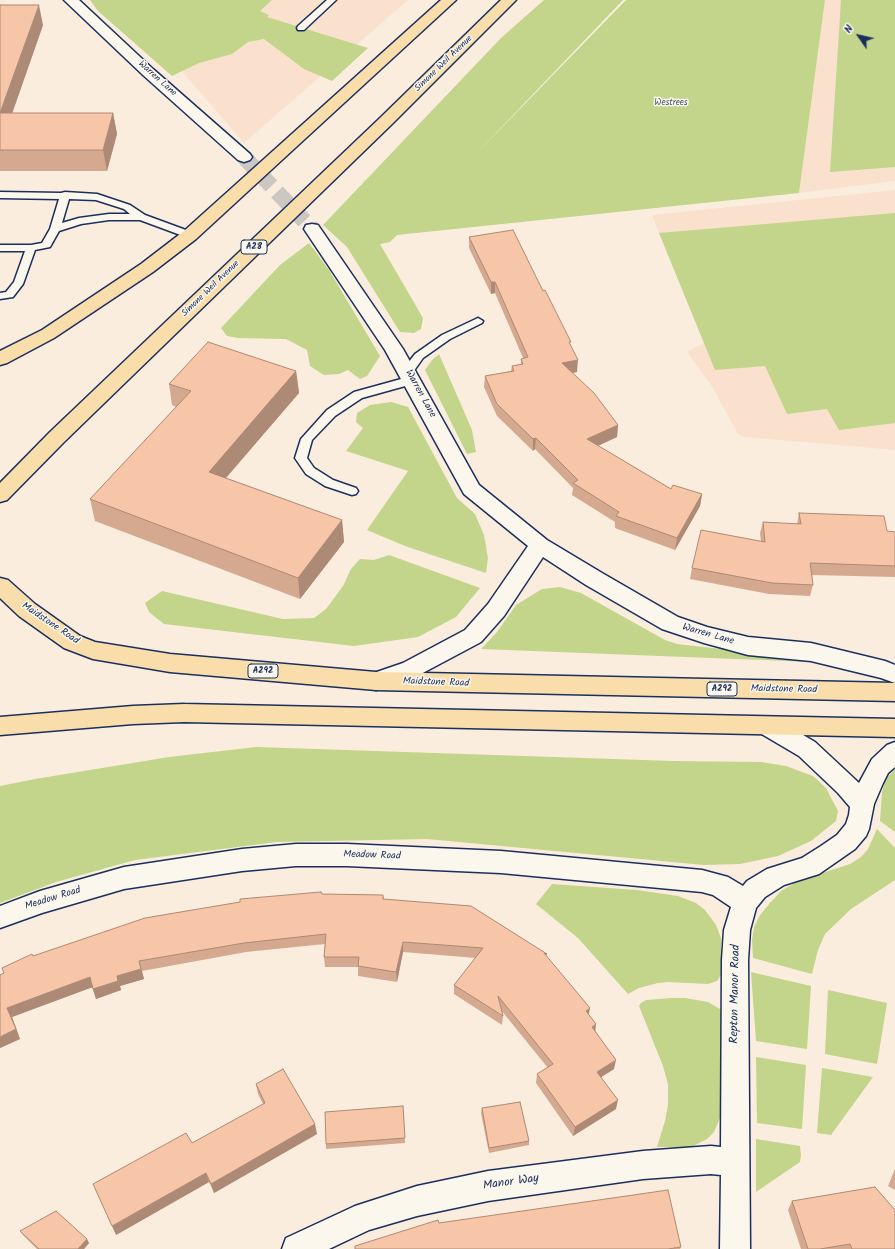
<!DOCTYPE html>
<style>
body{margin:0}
#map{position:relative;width:895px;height:1249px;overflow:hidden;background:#faedde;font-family:Kalam,sans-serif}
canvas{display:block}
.north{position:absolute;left:839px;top:16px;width:40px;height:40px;-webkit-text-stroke:3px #fbf7ec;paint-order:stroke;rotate:304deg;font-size:11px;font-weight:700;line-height:16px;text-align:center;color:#1b2f5e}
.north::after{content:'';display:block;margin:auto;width:14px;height:18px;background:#1b2f5e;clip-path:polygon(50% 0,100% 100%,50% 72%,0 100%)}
</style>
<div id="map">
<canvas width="895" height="1249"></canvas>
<div class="north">N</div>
</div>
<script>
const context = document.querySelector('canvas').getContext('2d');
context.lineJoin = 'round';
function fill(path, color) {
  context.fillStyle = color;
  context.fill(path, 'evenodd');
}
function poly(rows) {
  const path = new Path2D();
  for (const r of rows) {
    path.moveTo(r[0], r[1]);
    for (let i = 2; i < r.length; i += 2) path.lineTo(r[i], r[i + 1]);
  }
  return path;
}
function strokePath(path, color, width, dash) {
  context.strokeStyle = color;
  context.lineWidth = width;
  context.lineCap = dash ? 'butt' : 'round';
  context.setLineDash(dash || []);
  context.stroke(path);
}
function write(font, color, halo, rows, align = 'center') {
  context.font = font + ' Kalam,sans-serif';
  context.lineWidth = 3;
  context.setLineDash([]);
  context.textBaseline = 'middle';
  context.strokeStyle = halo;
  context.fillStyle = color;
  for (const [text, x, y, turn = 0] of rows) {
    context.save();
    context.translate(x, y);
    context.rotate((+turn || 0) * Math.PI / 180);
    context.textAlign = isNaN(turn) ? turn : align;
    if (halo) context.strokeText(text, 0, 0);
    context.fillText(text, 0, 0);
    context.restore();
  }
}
fill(poly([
 [120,0,408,0,244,143],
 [825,0,895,0,895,181,799,193],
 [895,190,895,450,744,437,738,434,711,385,687,352,704,343,652,215]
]), '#f9e1ce');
fill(poly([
 [90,0,272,0,260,11,269,15,267,17,368,48,332,81,304,69,264,39,248,42,232,54,199,63,172,76,98,11],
 [544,0,623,0,474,156,626,0,825,0,799,193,397,235,390,242,380,244,423,318,421,329,414,333,400,332,347,247,323,225,501,38],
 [841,0,895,0,895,167,830,172],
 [895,213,895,423,839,430,827,409,787,414,765,366,715,370,659,233],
 [309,243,329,270,380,356,367,376,360,379,348,370,339,374,324,375,310,366,307,350,286,339,238,338,227,336,221,328,280,265],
 [439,354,472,430,476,452,467,454,425,370,432,360],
 [391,402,408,407,457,498,475,514,484,535,488,558,486,573,405,546,367,530,408,471,346,451,363,428,356,422,357,413,370,405],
 [389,555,480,588,456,617,418,637,354,646,164,624,149,612,145,603,162,591,283,619,314,618,326,609,343,586,351,569,360,559,374,560],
 [560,587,581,593,665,640,677,644,802,658,813,662,481,649,497,632,516,605,542,589],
 [256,747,673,761,761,762,786,766,813,776,826,788,838,811,836,821,811,841,778,856,740,864,704,865,427,839,277,842,135,860,56,882,0,903,0,786,35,779,169,757],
 [895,770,895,832,880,821,882,793,885,779],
 [877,829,895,848,895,880,851,909,825,934,818,950,812,974,753,958,752,940,754,927,760,915,770,903,781,891,793,884,804,879,850,864,861,857,868,849],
 [552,884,637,890,678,896,696,903,705,910,716,925,721,938,721,975,717,981,708,984,668,982,658,983,639,988,628,994,578,938,536,904],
 [751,972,811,986,807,1049,756,1041],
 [828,990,887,1003,877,1064,825,1054],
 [671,998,685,998,708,1002,720,1009,722,1013,720,1118,714,1132,707,1139,691,1147,657,1147,665,1121,668,1105,668,1084,663,1066,639,1006,641,1003,646,1000],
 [756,1057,806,1065,802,1129,757,1123],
 [822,1068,873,1077,831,1135,817,1133],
 [756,1139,800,1146,801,1155,800,1162,756,1192]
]), '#c2d58a');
strokePath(poly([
 [244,157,312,229]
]), '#cdc7c4', 16, [16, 8]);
const lane = poly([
 [327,0,336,0,304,30,298,30,297,28,298,26,327,0],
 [0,192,61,193,65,192,97,194,130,205,145,215,194,233,195,235,190,238,186,237,140,220,109,220,81,224,59,231,50,247,35,250,23,284,13,297,0,299,0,293,6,292,14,282,25,251,0,251,0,245,31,245,42,243,50,229,59,199,0,198,0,192],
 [69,199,96,200,124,209,130,214,109,214,79,218,62,223,69,199],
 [478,318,483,321,482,323,450,339,423,358,411,375,403,375,401,372,415,354,442,335,478,318],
 [412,376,416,377,418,380,416,383,362,398,335,416,312,440,307,458,314,468,333,480,356,488,358,491,356,494,352,495,325,486,306,474,295,458,301,439,327,410,354,392,412,376]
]);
const street = poly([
 [64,0,79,0,153,69,250,154,252,157,250,160,244,162,238,160,143,75,64,0],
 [312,224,318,225,403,349,479,485,547,540,602,573,678,617,707,627,748,637,811,643,885,661,895,665,895,683,881,678,811,661,748,655,704,643,662,629,586,585,543,557,504,616,481,642,419,675,376,690,368,687,365,681,368,675,403,663,465,630,488,604,528,546,464,494,385,350,304,229,306,225,312,224],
 [768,717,776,719,815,742,859,783,872,759,887,745,895,742,895,767,888,773,883,783,874,804,869,829,866,836,855,849,819,874,784,885,765,897,756,908,750,930,748,960,750,1249,720,1249,721,1175,711,1174,643,1179,488,1201,417,1216,369,1230,329,1249,282,1249,286,1238,355,1206,417,1186,488,1171,643,1151,711,1146,721,1147,722,960,724,930,731,907,713,895,702,892,501,873,347,866,296,866,242,871,124,889,42,913,0,928,0,906,40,891,124,867,242,849,296,844,347,844,501,851,702,870,728,877,743,886,747,881,767,869,802,858,821,846,837,835,846,824,849,815,850,807,838,793,799,756,760,733,756,726,760,719,768,717]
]);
const primary = poly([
 [0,578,8,580,35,604,80,636,95,642,170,654,376,672,895,683,895,701,376,690,170,672,93,659,64,648,19,616,0,598,0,578],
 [184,704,895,719,895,737,184,722,133,724,0,735,0,717,133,706,184,704]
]);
const highway = poly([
 [441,0,456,0,196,239,153,272,54,338,7,363,0,365,0,351,42,330,141,264,184,231,441,0],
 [501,0,516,0,392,124,64,442,7,500,0,502,0,483,50,432,380,118,501,0]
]);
strokePath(lane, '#1b2f5e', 3);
strokePath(street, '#1b2f5e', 3);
strokePath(primary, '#1b2f5e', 3);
strokePath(highway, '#1b2f5e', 3);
fill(lane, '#fbf7ec');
fill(street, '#fbf7ec');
fill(primary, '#f9deab');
fill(highway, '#f9deab');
fill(poly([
 [0,5,43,25,12,113,113,113,117,134,107,171,0,171],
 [469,237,571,346,577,372,572,373,618,425,617,437,598,446,671,489,702,494,700,506,675,550,615,528,615,522,572,495,573,488,535,449,533,451,497,416,484,387,485,376,511,371,512,366,521,364,521,359,523,358,495,293,491,294,469,248],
 [296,371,299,393,226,478,342,520,344,542,300,599,95,521,90,499,176,407,172,405,169,384],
 [799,513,887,531,895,532,895,577,812,575,813,585,810,596,769,594,690,579,692,568,761,542,760,533,763,522,797,524],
 [322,894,383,895,384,899,547,954,546,957,589,1015,595,1032,614,1069,601,1077,616,1109,573,1136,536,1083,537,1074,548,1068,501,1010,503,1016,502,1025,454,994,454,985,476,958,403,952,397,982,358,976,358,967,325,967,324,957,325,944,246,952,142,971,144,979,120,986,121,990,96,999,92,987,12,1017,20,1039,0,1048,0,975,33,956],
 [256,1084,317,1134,214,1193,209,1182,116,1235,263,1104,258,1094],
 [403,1106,405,1143,326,1149,326,1144],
 [482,1108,529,1141,529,1145,489,1153,481,1113],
 [895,1169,895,1190,888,1186],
 [792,1201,895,1249,801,1249,788,1210],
 [439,1223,681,1247,680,1249,355,1249,355,1246],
 [20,1231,89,1243,84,1249,37,1249,23,1235]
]), '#d4a990');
fill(poly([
 [39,5,43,25,5,134,0,113],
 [113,113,117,134,107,171,103,150],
 [491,282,495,282,495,293,491,294],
 [578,360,577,372,561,375,562,363],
 [296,371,299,393,212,494,209,472],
 [618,425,617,437,586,451,587,439],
 [536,438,535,449,533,451,533,439],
 [702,494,700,506,675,550,677,538],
 [342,520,344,542,300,599,298,578],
 [403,942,403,952,397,982,396,972],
 [139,961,144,979,120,986,121,990,96,999,93,989,117,976],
 [90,977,93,987,12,1017,20,1039,0,1048,0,1037,7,1008],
 [590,1008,588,1018,586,1011],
 [596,1024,595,1034,592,1027],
 [616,1060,614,1069,595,1081,597,1072],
 [618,1100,616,1109,573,1136,575,1127],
 [315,1124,317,1134,214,1193,211,1184],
 [206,1173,209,1182,116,1235,112,1226],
 [87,1239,89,1243,84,1249,78,1249]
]), '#ad8a75');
const building = poly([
 [0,5,39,5,0,113,0,5],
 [0,113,113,113,103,150,0,150,0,113],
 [513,230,543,291,545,290,571,342,569,342,578,360,562,363,594,393,618,425,587,439,671,489,673,485,702,494,677,538,616,516,619,512,573,483,578,480,536,438,533,439,497,404,485,376,514,371,512,366,523,364,521,359,528,357,495,282,491,282,469,237,513,230],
 [208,342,296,371,209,472,342,520,298,578,90,499,191,391,169,384,208,342],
 [799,513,884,516,887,531,895,532,895,566,810,563,813,585,772,583,692,568,701,530,765,542,763,522,801,524,799,513],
 [321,892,322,894,383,895,383,899,471,906,547,954,544,953,590,1008,586,1011,596,1024,592,1027,616,1060,597,1072,618,1100,575,1127,537,1074,553,1064,498,996,503,1016,454,985,483,948,403,942,396,972,358,966,359,957,324,957,326,934,244,943,139,961,141,969,117,976,118,981,93,989,90,977,7,1008,16,1029,0,1037,0,975,4,973,2,968,32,954,33,956,145,918,240,902,240,899,321,892],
 [283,1069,315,1124,211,1184,206,1173,112,1226,93,1184,186,1133,192,1143,265,1103,256,1084,283,1069],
 [520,1102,529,1141,489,1148,482,1108,520,1102],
 [403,1106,405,1138,326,1144,325,1112,403,1106],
 [875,1187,895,1210,895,1249,852,1249,850,1244,820,1249,808,1249,792,1201,875,1187],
 [668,1190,681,1247,668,1249,355,1249,355,1246,438,1220,439,1223,668,1190],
 [56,1211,87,1239,78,1249,39,1249,20,1231,56,1211]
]);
fill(building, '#f7c5a7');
strokePath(building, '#ad8a75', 1);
write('9px', '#1b2f5e', '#fbf7ec', [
 ["Simone Weil Avenue",444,64,-44],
 ["Warren Lane",157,79,42],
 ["Simone Weil Avenue",211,289,-44]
]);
write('9px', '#455869', '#fbf7ec', [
 ["Westrees",671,103]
]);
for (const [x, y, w] of [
 [254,247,26],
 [263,671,30],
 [722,689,30]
]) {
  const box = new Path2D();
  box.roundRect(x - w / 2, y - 7, w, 14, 3);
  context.fillStyle = '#fbf7ec';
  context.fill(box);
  strokePath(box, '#1b2f5e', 1);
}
write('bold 9px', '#1b2f5e', null, [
 ["A28",254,247],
 ["A292",263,671],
 ["A292",722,689]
]);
write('10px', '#1b2f5e', '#fbf7ec', [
 ["Warren Lane",420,394,61],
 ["Maidstone Road",50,624,34],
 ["Warren Lane",708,635,16],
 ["Maidstone Road",436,683,2],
 ["Maidstone Road",784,690,1],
 ["Meadow Road",372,856,2],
 ["Meadow Road",53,899,-17]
]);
write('12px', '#1b2f5e', '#fbf7ec', [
 ["Repton Manor Road",736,994,-89],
 ["Manor Way",511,1183,-8]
]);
</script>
